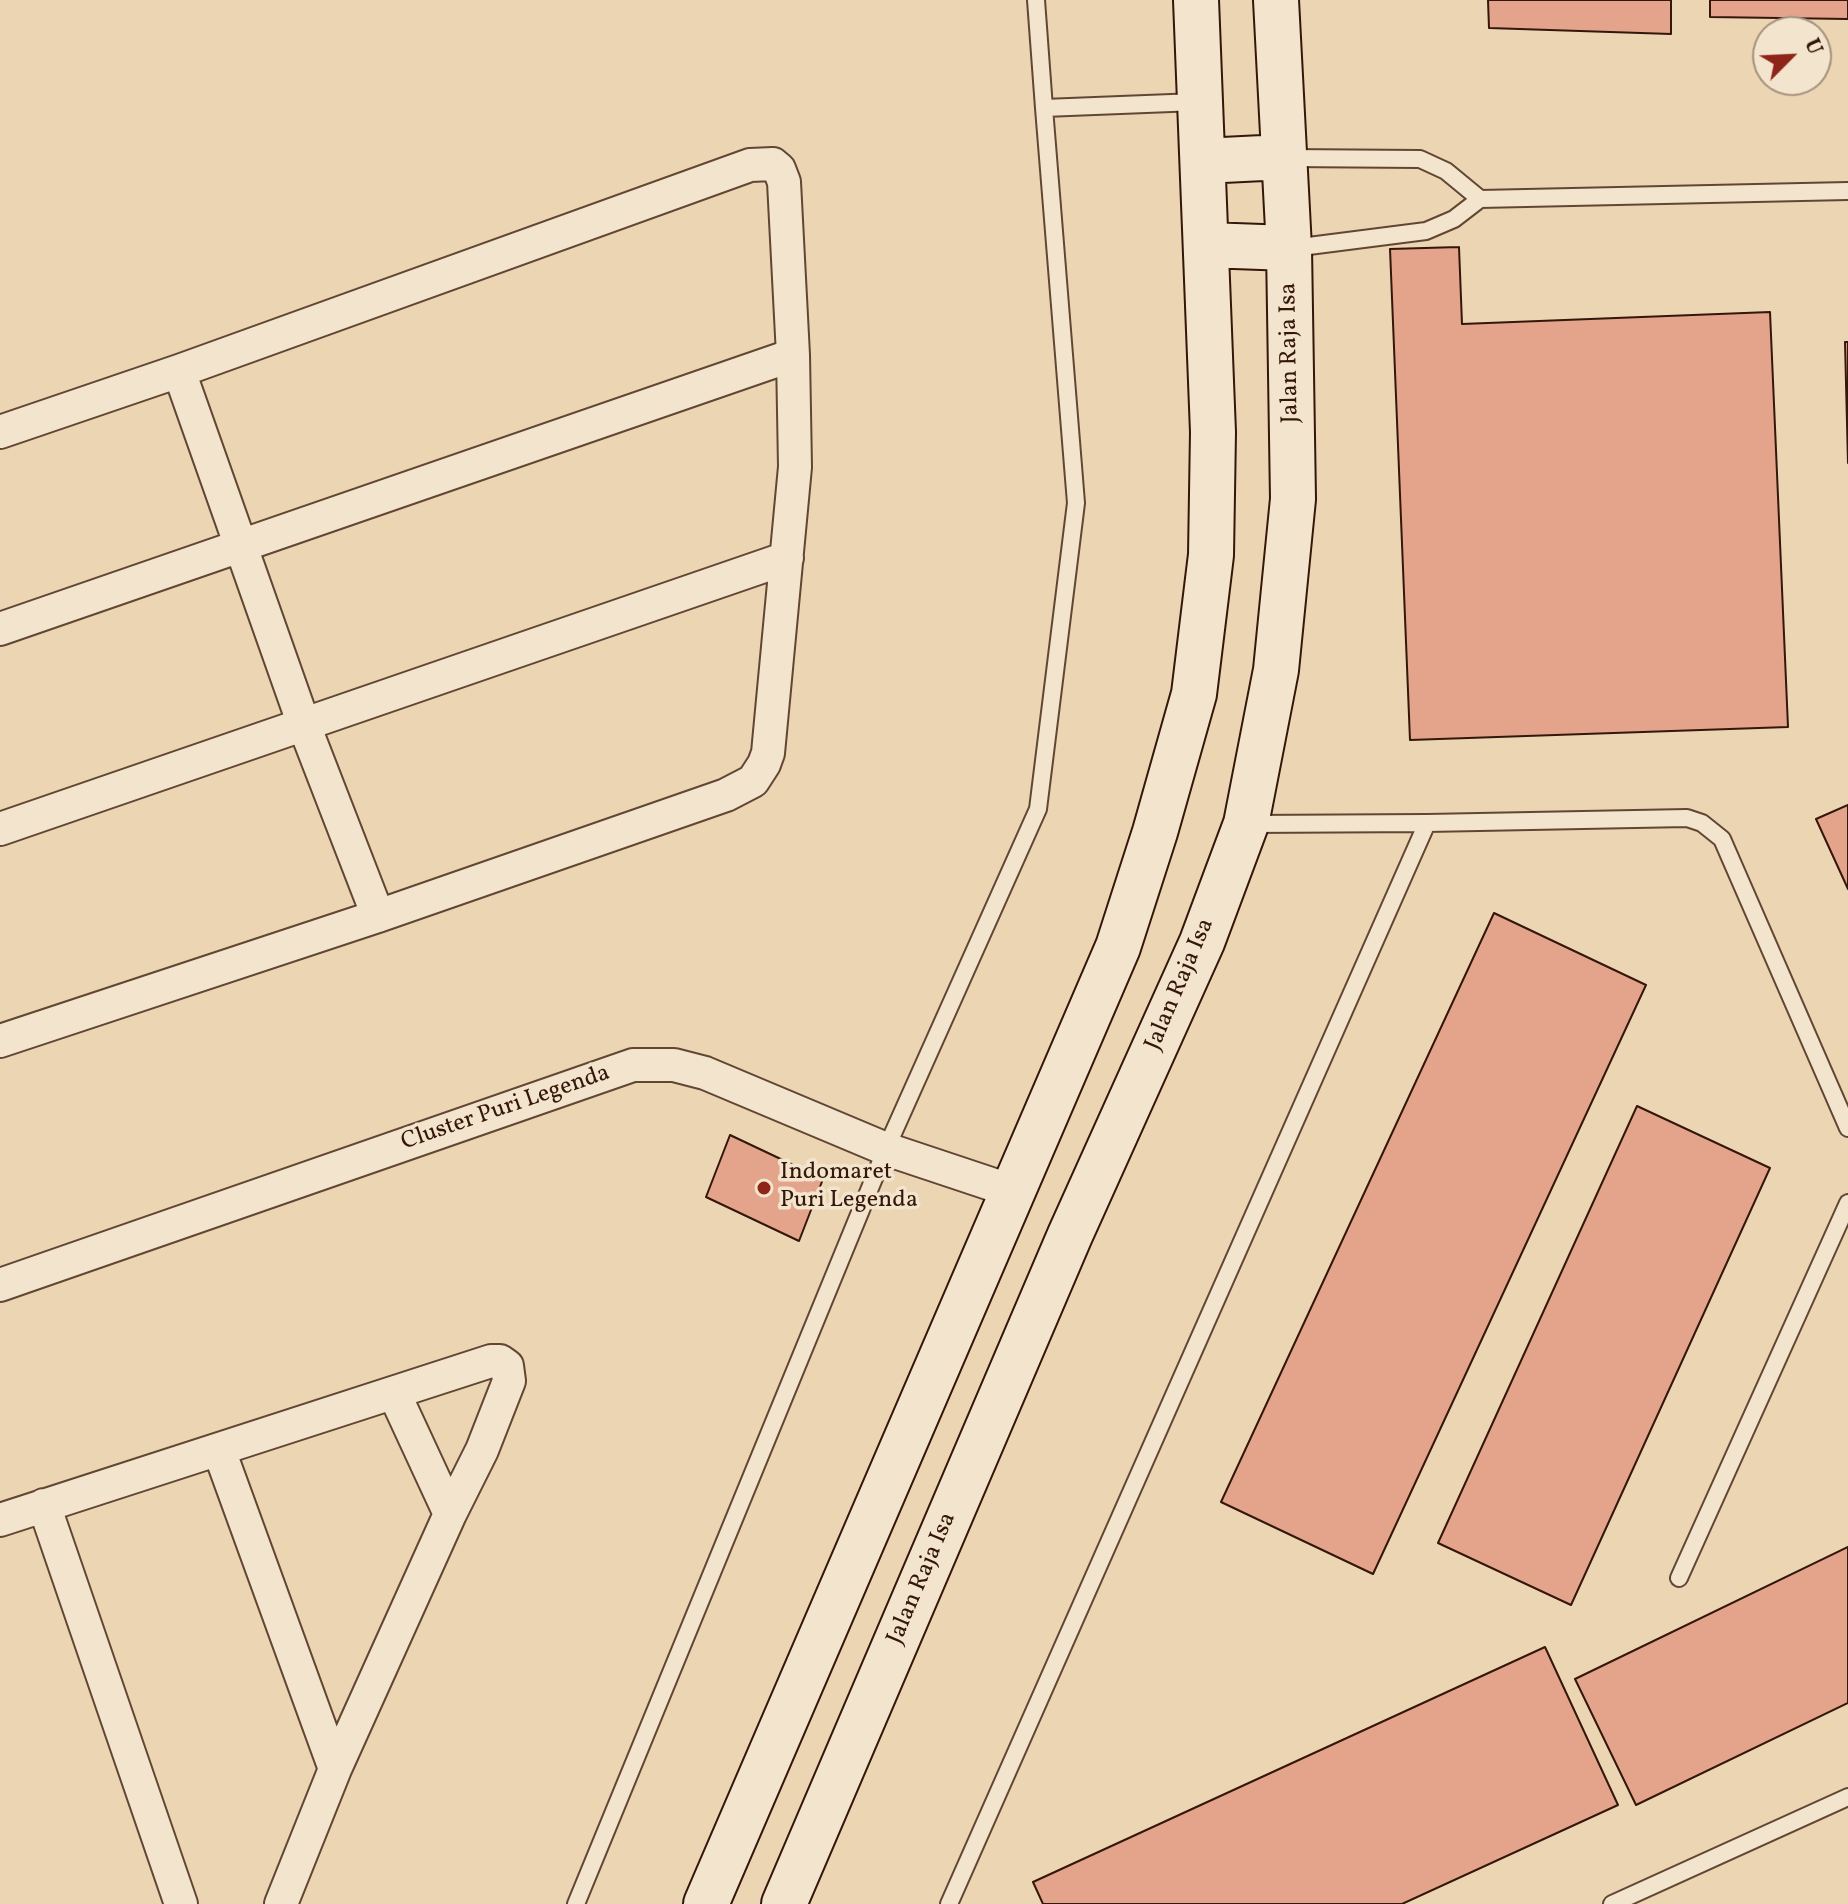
<!DOCTYPE html>
<style>
body{margin:0}
#map{position:relative;width:1848px;height:1904px;overflow:hidden;background:#ebd5b2;font-family:Vollkorn,serif}
canvas{display:block}
.north{position:absolute;left:1752px;top:16px;width:80px;height:80px;box-sizing:border-box;background:#f2e4cd;border:2px solid #a6927f;border-radius:50%;rotate:66deg;font-size:22px;font-weight:700;line-height:32px;text-align:center;color:#34160a}
.north::after{content:'';display:block;margin:auto;width:28px;height:36px;background:#8f2418;clip-path:polygon(50% 0,100% 100%,50% 72%,0 100%)}
</style>
<div id="map">
<canvas width="1848" height="1904"></canvas>
<div class="north">U</div>
</div>
<script>
const context = document.querySelector('canvas').getContext('2d');
context.lineJoin = 'round';
function fill(path, color) {
  context.fillStyle = color;
  context.fill(path, 'evenodd');
}
function poly(rows) {
  const path = new Path2D();
  for (const r of rows) {
    path.moveTo(r[0], r[1]);
    for (let i = 2; i < r.length; i += 2) path.lineTo(r[i], r[i + 1]);
  }
  return path;
}
function strokePath(path, color, width, dash) {
  context.strokeStyle = color;
  context.lineWidth = width;
  context.lineCap = dash ? 'butt' : 'round';
  context.setLineDash(dash || []);
  context.stroke(path);
}
function write(font, color, halo, rows, align = 'center') {
  context.font = font + ' Vollkorn,serif';
  context.lineWidth = 7;
  context.setLineDash([]);
  context.textBaseline = 'middle';
  context.strokeStyle = halo;
  context.fillStyle = color;
  for (const [text, x, y, turn = 0] of rows) {
    context.save();
    context.translate(x, y);
    context.rotate((+turn || 0) * Math.PI / 180);
    context.textAlign = isNaN(turn) ? turn : align;
    if (halo) context.strokeText(text, 0, 0);
    context.fillText(text, 0, 0);
    context.restore();
  }
}
const building = poly([
 [1488,0,1671,0,1671,34,1489,28,1488,0],
 [1710,0,1848,0,1848,19,1710,17,1710,0],
 [1459,247,1462,324,1770,312,1788,727,1410,740,1390,249,1459,247],
 [1845,342,1848,342,1848,463,1845,342],
 [1848,805,1848,889,1816,819,1848,805],
 [1494,913,1646,985,1373,1574,1221,1502,1494,913],
 [1637,1106,1770,1168,1571,1605,1438,1543,1637,1106],
 [730,1135,823,1179,799,1241,706,1197,730,1135],
 [1848,1547,1848,1703,1636,1805,1575,1679,1848,1547],
 [1545,1647,1618,1805,1402,1904,1043,1904,1033,1882,1545,1647]
]);
fill(building, '#e3a48b');
strokePath(building, '#34160a', 2);
const service = poly([
 [1036,0,1044,108],
 [1286,158,1420,159,1446,171,1480,199],
 [1293,248,1426,231,1454,219,1480,199,1848,191],
 [1249,824,1427,823,1687,818,1702,823,1722,839,1848,1128],
 [1679,1578,1848,1203],
 [576,1904,886,1149,1038,809,1076,503,1044,108,1197,102],
 [949,1904,1427,823],
 [1612,1904,1848,1797]
]);
const minor = poly([
 [179,371,304,725,378,916],
 [0,432,179,371,750,165,773,164,779,169,784,182,793,355,795,467,768,753,764,764,753,781,726,795,378,916,0,1041],
 [0,629,793,355],
 [0,829,787,558],
 [0,1285,633,1065,674,1065,705,1073,886,1149,1012,1191],
 [394,1393,450,1514],
 [219,1450,335,1769],
 [44,1505,181,1904],
 [0,1520,491,1361,500,1361,507,1366,509,1381,482,1450,450,1514,335,1769,281,1904]
]);
const secondary = poly([
 [1203,161,1283,157],
 [1207,245,1289,248],
 [706,1904,1118,947,1155,832,1194,694,1211,555,1213,432,1196,0],
 [784,1904,1070,1235,1202,942,1246,824,1276,670,1293,499,1289,248,1276,0]
]);
strokePath(service, '#624634', 20);
strokePath(minor, '#624634', 36);
strokePath(secondary, '#34160a', 48);
strokePath(service, '#f2e4cd', 16);
strokePath(minor, '#f2e4cd', 32);
strokePath(secondary, '#f2e4cd', 44);
for (const [x, y, r, color] of [
 [764,1188,8,"#8f2418"]
]) {
  const dot = new Path2D();
  dot.arc(x, y, r, 0, 2 * Math.PI);
  context.fillStyle = color;
  context.fill(dot);
  strokePath(dot, '#f2e4cd', 3);
}
write('24px', '#34160a', '#f2e4cd', [
 ["Jalan Raja Isa",1291,353,-91],
 ["Jalan Raja Isa",1181,985,-67],
 ["Cluster Puri Legenda",506,1109,-19],
 ["Jalan Raja Isa",923,1579,-67]
]);
write('24px', '#34160a', '#f2e4cd', [
 ["Indomaret",780,1174],
 ["Puri Legenda",780,1202]
], 'left');
</script>
